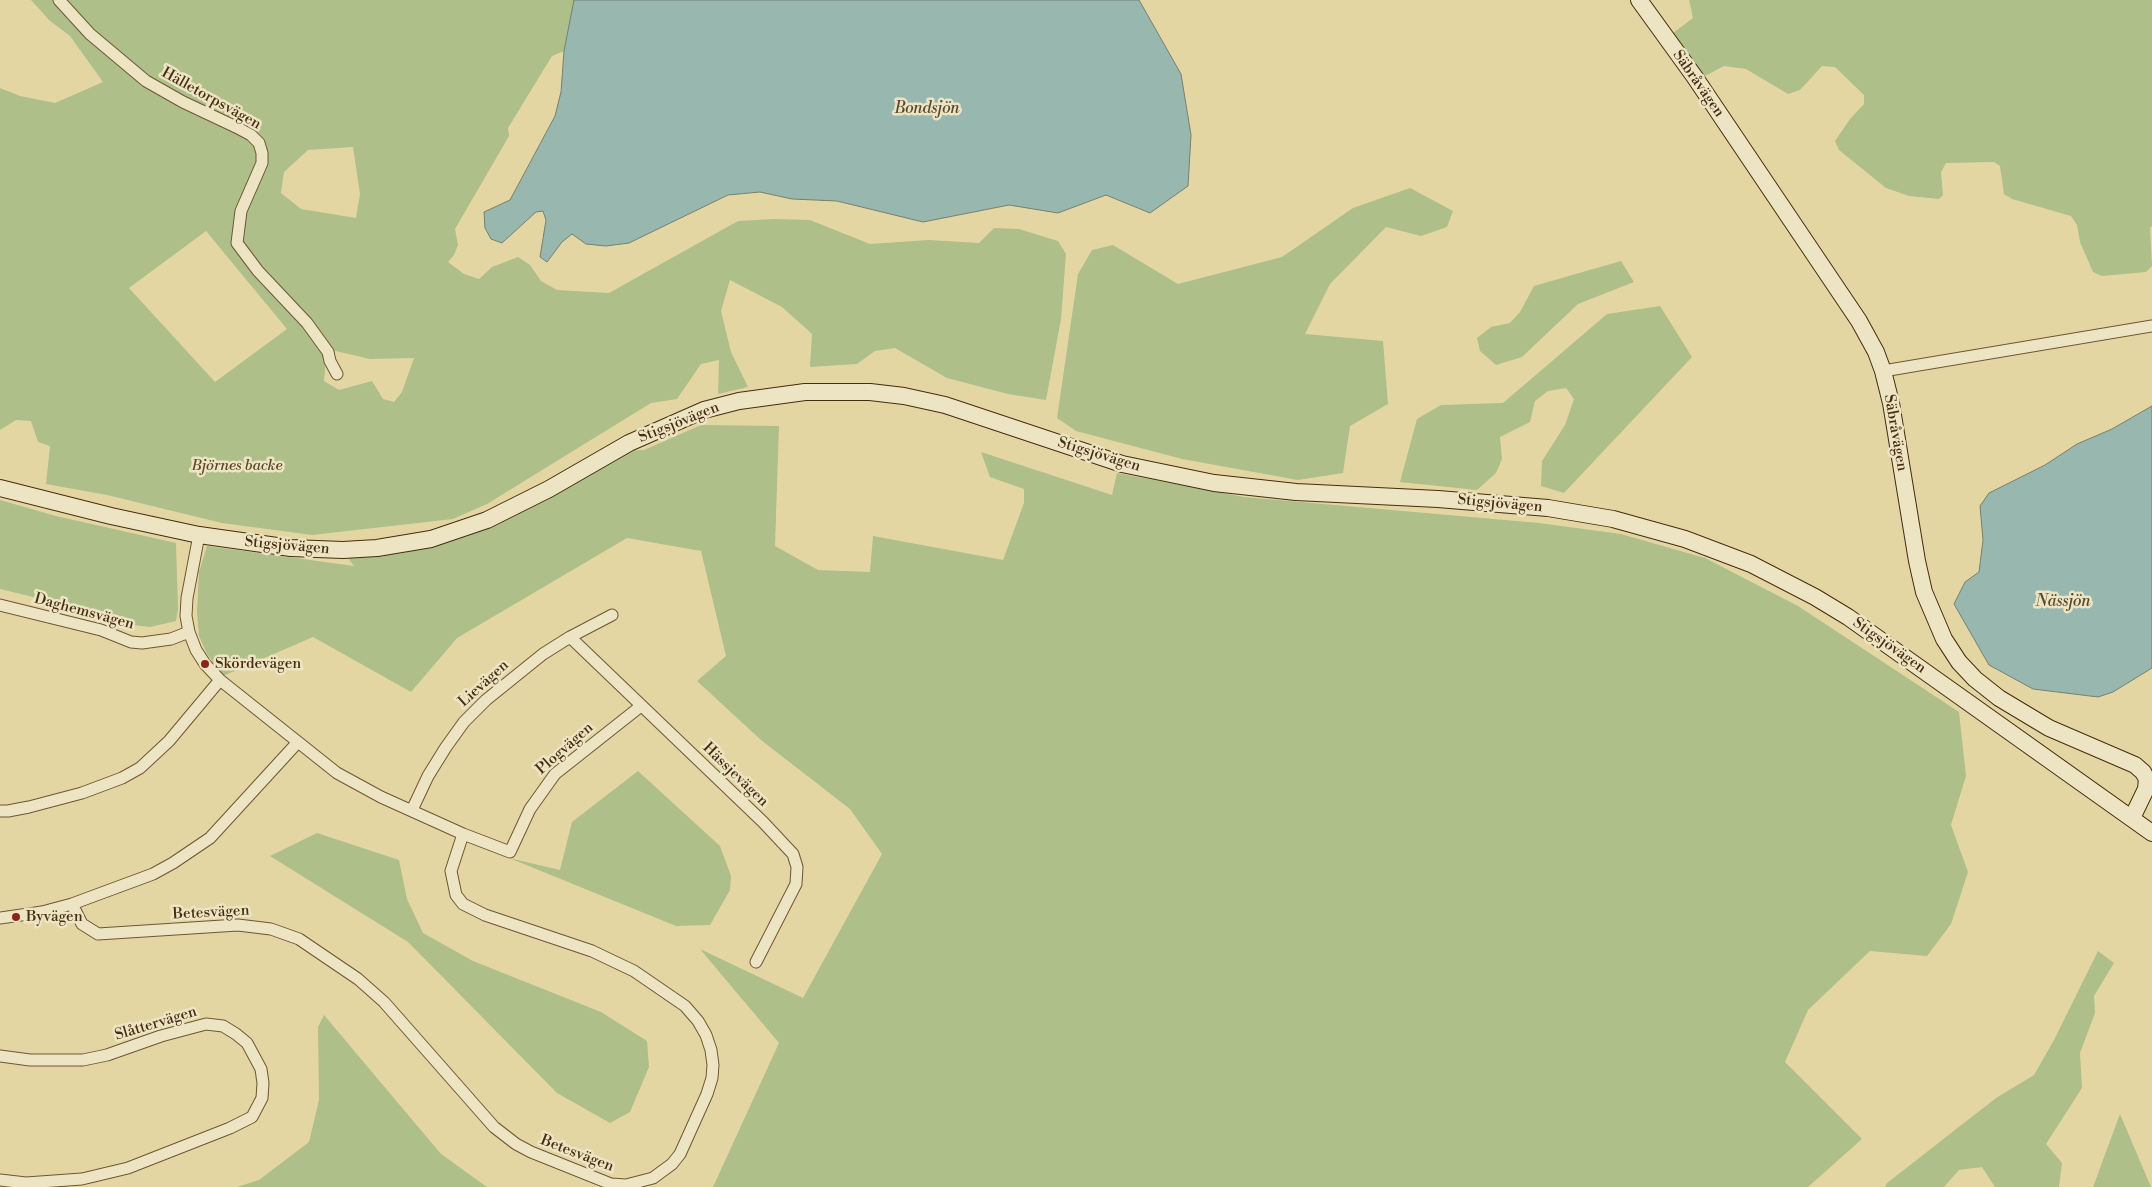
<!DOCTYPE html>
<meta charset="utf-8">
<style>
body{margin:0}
canvas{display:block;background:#e3d6a3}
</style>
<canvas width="2152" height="1187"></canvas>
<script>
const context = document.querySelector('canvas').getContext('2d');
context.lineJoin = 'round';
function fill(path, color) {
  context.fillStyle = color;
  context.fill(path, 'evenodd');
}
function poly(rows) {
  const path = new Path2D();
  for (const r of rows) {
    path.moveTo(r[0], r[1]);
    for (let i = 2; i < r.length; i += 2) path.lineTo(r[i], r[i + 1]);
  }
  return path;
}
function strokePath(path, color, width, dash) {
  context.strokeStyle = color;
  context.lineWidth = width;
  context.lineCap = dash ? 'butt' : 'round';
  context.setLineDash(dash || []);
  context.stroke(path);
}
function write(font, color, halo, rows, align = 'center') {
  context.font = font + ' "Libre Bodoni",serif';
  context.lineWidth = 5;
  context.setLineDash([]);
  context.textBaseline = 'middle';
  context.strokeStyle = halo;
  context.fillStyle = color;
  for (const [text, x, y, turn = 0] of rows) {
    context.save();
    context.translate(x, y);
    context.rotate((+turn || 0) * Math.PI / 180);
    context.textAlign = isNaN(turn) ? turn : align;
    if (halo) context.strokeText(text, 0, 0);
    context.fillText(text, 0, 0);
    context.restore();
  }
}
fill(poly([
 [31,0,574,0,564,51,552,56,508,128,509,136,455,229,458,245,454,255,448,262,464,274,479,279,492,267,518,257,530,265,541,281,557,290,609,293,738,221,773,219,810,220,870,244,929,240,979,243,994,228,1019,229,1058,241,1066,254,1061,319,1046,400,1008,394,947,378,895,348,875,351,857,364,810,367,812,334,782,307,730,280,721,311,731,352,748,387,718,394,719,360,701,364,677,399,651,403,487,504,453,519,312,535,222,523,107,495,46,484,50,446,38,442,31,421,16,420,0,430,0,88,20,96,55,103,103,82,70,36,49,20],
 [353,147,360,194,356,218,301,209,281,193,284,172,308,150],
 [206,231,287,329,215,382,129,288],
 [327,349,370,359,414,358,402,392,394,402,383,399,372,381,339,390,324,381],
 [1689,0,2152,0,2152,226,2150,228,2152,266,2146,272,2102,276,2093,272,2080,242,2077,225,2071,216,2012,199,2004,194,2000,166,1994,162,1946,163,1941,172,1943,195,1939,199,1909,196,1886,188,1839,150,1835,141,1850,119,1864,104,1864,95,1835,67,1822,66,1800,90,1788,94,1746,69,1724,66,1701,78,1673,33,1693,18],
 [1410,188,1453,211,1447,227,1421,236,1386,227,1330,284,1305,334,1383,341,1388,404,1350,426,1343,473,1298,480,1182,459,1076,431,1057,418,1078,274,1092,250,1113,245,1178,284,1282,257,1353,208],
 [1621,261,1634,282,1578,304,1522,357,1496,365,1480,351,1477,338,1491,327,1510,323,1520,312,1534,286],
 [1660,306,1692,357,1564,493,1541,486,1542,461,1565,425,1574,399,1566,388,1548,391,1535,401,1530,422,1500,437,1502,459,1496,473,1477,490,1400,482,1417,419,1441,405,1503,403,1607,314],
 [701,425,779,426,775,546,818,570,870,572,873,536,1003,560,1024,503,1024,489,990,477,981,452,1112,495,1117,473,1244,497,1539,523,1621,534,1705,558,1798,606,1959,712,1966,776,1951,825,1968,872,1951,924,1927,956,1870,951,1808,1010,1785,1062,1862,1139,1808,1187,713,1187,779,1043,700,949,803,998,882,854,850,809,761,740,697,681,726,656,701,551,627,538,457,638,411,692,313,637,223,676,207,654,199,636,197,612,199,572,207,546,354,566,348,558,404,553,463,535,625,451,644,450],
 [0,500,56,516,176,543,178,609,176,621,150,627,109,622,62,604,0,589],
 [638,771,720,846,731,876,730,890,710,925,676,926,509,858,560,870,572,822],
 [317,833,399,860,407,899,423,933,473,961,601,1012,647,1041,649,1067,630,1112,610,1123,557,1093,408,942,270,856],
 [2098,951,2114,963,2094,996,2095,1013,2080,1053,2082,1088,2046,1144,2062,1163,2059,1187,1995,1187,1982,1167,1959,1170,1944,1187,1885,1187,1887,1183,1996,1098,2034,1075,2054,1040],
 [324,1015,441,1154,487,1187,237,1187,259,1180,309,1142,319,1100,318,1027],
 [2120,1114,2151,1187,2093,1187]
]), '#aebf8a');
const water = poly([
 [574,0,1139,0,1181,74,1191,135,1188,186,1150,213,1106,195,1058,213,1009,205,923,222,837,201,792,199,760,192,728,195,629,243,606,246,586,244,572,234,562,242,547,262,540,257,546,220,543,211,536,212,502,243,491,239,485,228,484,212,510,200,555,116,561,92,564,51,574,0],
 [2152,406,2152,668,2113,692,2098,697,2033,689,1989,665,1954,604,1965,582,1979,572,1983,540,1980,506,1989,493,2045,465,2077,444,2112,429,2152,406]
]);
fill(water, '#97b7af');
strokePath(water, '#77806f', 1);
const minor = poly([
 [59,0,90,34,146,81,183,102,236,127,251,135,259,143,262,153,262,163,241,211,237,243,258,271,307,323,328,352,330,361,337,374],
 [1883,371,2152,326],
 [199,535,187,598,186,616,189,632,196,650,205,664,220,680,337,773,381,797,463,834,510,852,530,809,555,774,641,706],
 [0,605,101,630,131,642,142,643,171,639,189,632],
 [570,637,763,822,793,854,797,867,796,884,756,962],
 [412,810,428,776,446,747,464,722,486,700,543,654,570,637,612,615],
 [0,811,8,811,29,807,82,793,122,778,140,768,169,741,220,680],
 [72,904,82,924,98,934,238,925,271,929,299,939,358,979,384,1002,494,1127,516,1144,531,1152,611,1184,626,1185,653,1178,672,1164,680,1154,707,1094,712,1078,713,1065,711,1050,706,1035,698,1021,685,1006,634,971,592,951,485,915,463,904,456,895,451,871,463,834],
 [0,918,42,912,72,904,153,874,173,863,210,838,298,742],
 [0,1056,30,1060,83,1060,107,1055,161,1036,206,1024,223,1026,236,1034,247,1043,261,1069,263,1083,262,1098,252,1117,230,1128,128,1168,82,1179,26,1183,0,1180]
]);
const secondary = poly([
 [1639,0,1694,76,1859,321,1876,352,1883,371,1891,403,1917,561,1924,592,1944,639,1959,662,1975,679,1999,698,2049,728,2135,765,2143,772,2147,779,2146,789,2132,818],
 [0,488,111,516,199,535,291,548,343,550,377,548,431,539,487,520,549,489,629,443,704,410,739,401,805,392,870,392,904,396,945,405,1122,464,1214,483,1296,492,1438,499,1548,508,1613,519,1685,539,1751,564,1815,597,1848,617,2152,833]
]);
strokePath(minor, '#6d5733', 13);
strokePath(secondary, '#462d0e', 18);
strokePath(minor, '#ede4c3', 11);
strokePath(secondary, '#ede4c3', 16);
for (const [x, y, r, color] of [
 [205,664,5,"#8f2418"],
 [16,917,5,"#8f2418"]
]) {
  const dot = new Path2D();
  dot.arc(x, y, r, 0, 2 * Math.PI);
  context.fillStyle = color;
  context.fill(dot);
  strokePath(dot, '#ede4c3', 2);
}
write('15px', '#462d0e', '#ede4c3', [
 ["Säbråvägen",1698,84,55],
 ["Hälletorpsvägen",211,99,29],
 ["Stigsjövägen",679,423,-22],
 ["Säbråvägen",1895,433,80],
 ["Stigsjövägen",1099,455,17],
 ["Stigsjövägen",1500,504,5],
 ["Stigsjövägen",287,546,5],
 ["Daghemsvägen",84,612,15],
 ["Stigsjövägen",1889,646,35],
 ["Lievägen",484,684,-42],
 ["Plogvägen",565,749,-41],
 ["Hässjevägen",735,775,44],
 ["Betesvägen",211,913,-3],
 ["Slåttervägen",156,1024,-17],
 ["Betesvägen",577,1154,21]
]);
write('italic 15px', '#5b4a27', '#ede4c3', [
 ["Björnes backe",237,466]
]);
write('15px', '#462d0e', '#ede4c3', [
 ["Skördevägen",215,664],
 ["Byvägen",26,917]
], 'left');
write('italic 16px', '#56492e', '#ede4c3', [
 ["Bondsjön",927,109],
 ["Nässjön",2063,602]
]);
</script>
